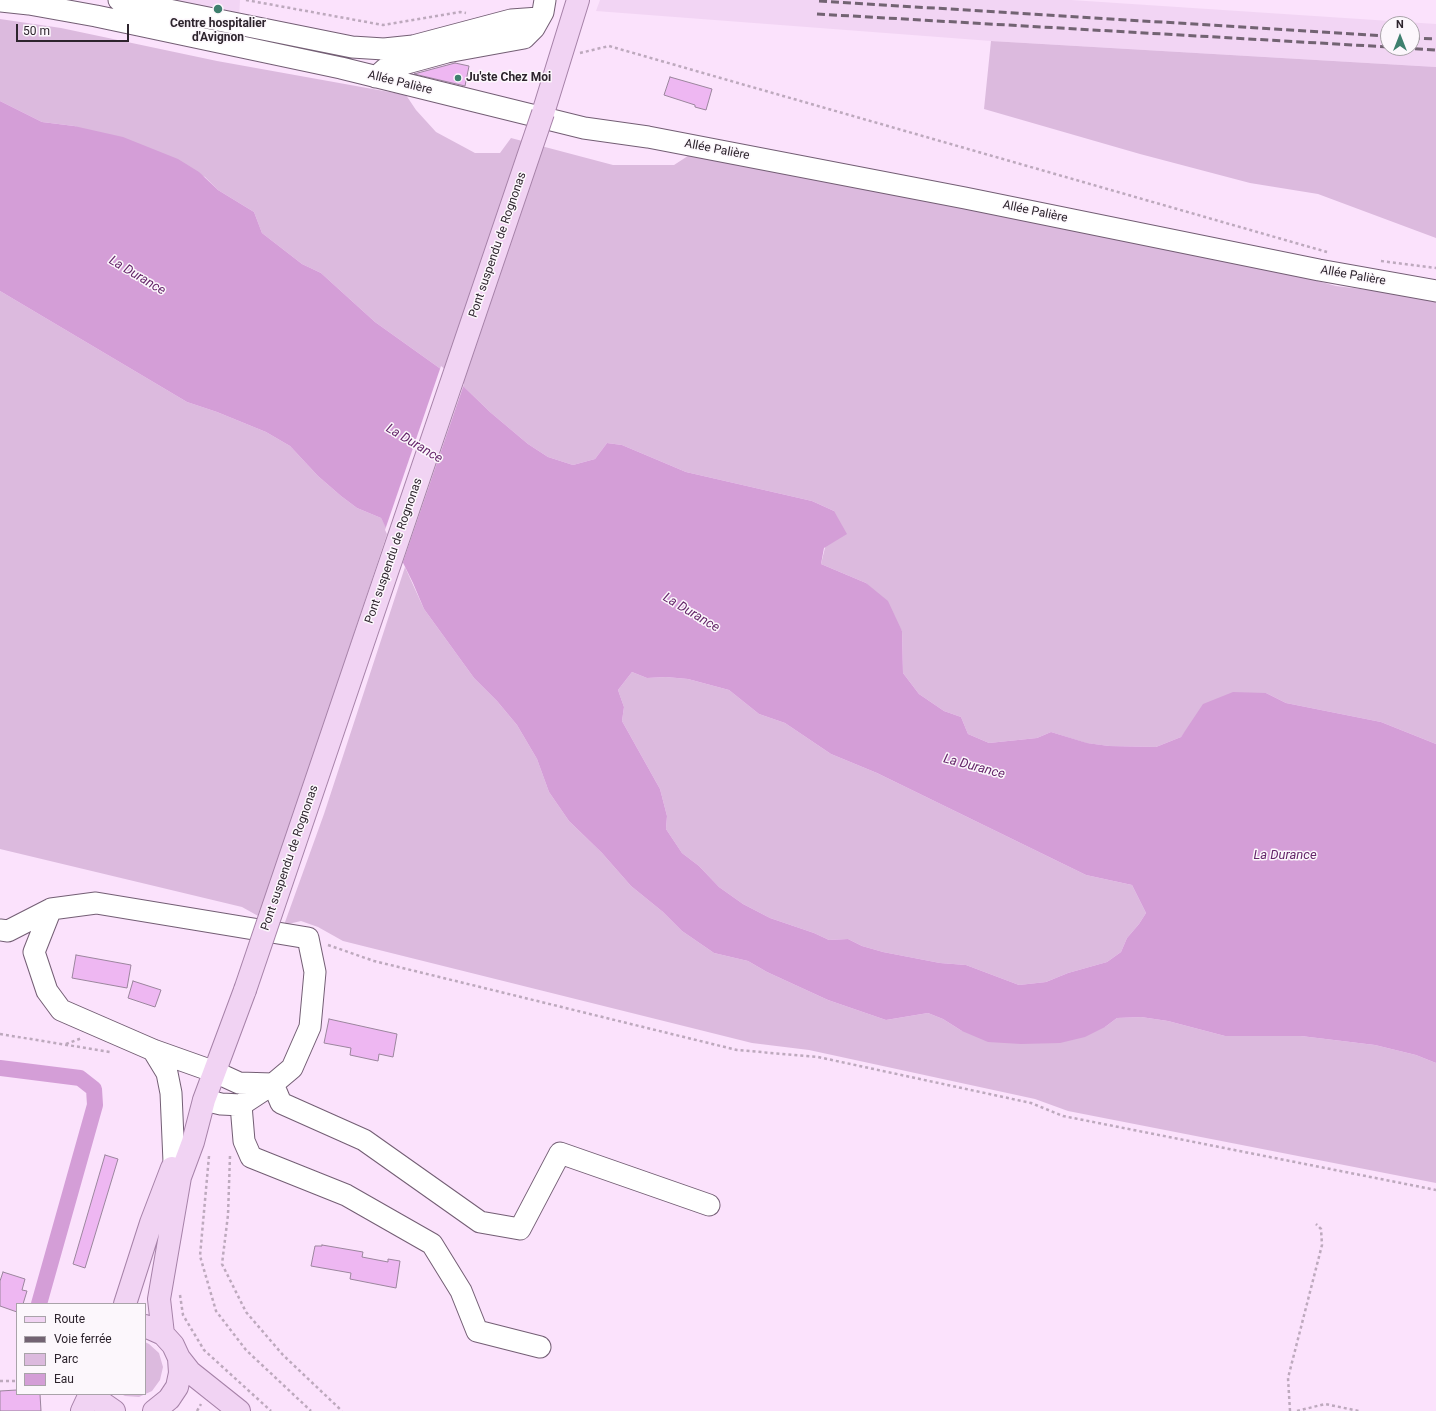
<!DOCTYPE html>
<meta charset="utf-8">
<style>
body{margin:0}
#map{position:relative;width:1436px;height:1411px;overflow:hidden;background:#fbe2fc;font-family:Roboto,sans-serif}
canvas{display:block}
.legend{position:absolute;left:16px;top:1303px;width:130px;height:92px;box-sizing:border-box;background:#fcf7fc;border:1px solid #a9a3a9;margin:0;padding:5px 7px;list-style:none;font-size:12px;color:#2d242d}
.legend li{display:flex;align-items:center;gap:8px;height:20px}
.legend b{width:20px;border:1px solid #a9a3a9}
.north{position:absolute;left:1380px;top:16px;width:40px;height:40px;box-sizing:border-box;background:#fcf7fc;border:1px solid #a9a3a9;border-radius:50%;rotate:0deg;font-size:11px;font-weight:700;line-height:16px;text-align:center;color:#2d242d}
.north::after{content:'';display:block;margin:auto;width:14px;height:18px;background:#3e7f6e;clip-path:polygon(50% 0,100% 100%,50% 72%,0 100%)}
.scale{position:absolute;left:16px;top:24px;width:113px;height:18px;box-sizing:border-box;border:2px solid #2d242d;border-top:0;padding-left:5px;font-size:12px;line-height:14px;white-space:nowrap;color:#2d242d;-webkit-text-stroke:3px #fcf7fc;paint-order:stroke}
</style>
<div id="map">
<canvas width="1436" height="1411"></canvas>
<ul class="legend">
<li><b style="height:5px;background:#f1d3f3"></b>Route</li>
<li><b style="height:5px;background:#726372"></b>Voie ferrée</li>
<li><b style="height:11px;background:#dcbade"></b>Parc</li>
<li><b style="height:11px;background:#d49ed7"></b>Eau</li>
</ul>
<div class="north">N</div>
<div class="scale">50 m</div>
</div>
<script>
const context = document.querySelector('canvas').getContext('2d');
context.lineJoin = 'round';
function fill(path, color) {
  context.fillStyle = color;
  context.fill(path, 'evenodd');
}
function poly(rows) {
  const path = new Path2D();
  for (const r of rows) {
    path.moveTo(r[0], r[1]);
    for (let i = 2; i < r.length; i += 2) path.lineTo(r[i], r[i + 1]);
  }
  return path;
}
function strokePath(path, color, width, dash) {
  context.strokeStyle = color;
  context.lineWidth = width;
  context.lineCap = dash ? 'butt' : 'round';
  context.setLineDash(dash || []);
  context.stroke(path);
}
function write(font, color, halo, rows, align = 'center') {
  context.font = font + ' Roboto,sans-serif';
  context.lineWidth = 3;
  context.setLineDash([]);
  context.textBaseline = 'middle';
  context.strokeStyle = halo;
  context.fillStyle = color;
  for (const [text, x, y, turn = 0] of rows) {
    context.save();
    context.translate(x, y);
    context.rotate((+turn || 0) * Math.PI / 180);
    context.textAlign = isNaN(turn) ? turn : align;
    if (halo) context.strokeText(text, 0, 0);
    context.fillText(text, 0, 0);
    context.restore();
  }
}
fill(poly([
 [153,0,240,0,239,18],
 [600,0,1071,0,1436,24,1436,67,991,41,596,11],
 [1388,24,1412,24,1412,48,1388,48]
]), '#f2d5f4');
fill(poly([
 [0,19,61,28,217,61,406,95,416,110,436,132,475,153,500,153,511,138,613,165,674,165,694,152,1238,259,1336,286,1436,298,1436,744,1381,722,1286,703,1266,693,1189,727,1181,737,1156,747,1109,746,1086,743,1051,732,1037,738,989,743,968,734,961,717,944,711,919,694,903,673,902,631,866,583,821,564,834,511,812,501,686,472,622,445,607,443,595,459,573,465,548,457,528,444,490,412,459,382,375,322,321,273,302,264,262,233,254,212,218,190,205,177,74,126,42,122,0,101],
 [991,41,1436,67,1436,238,1318,194,1250,183,1140,154,984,109],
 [0,291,187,402,217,412,266,432,290,446,318,476,341,496,357,508,381,518,388,531,260,917,242,907,0,849],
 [405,567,424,609,474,678,497,701,517,725,537,759,549,792,569,821,602,853,631,886,663,912,682,931,714,953,748,961,767,972,828,1000,886,1020,928,1013,943,1019,962,1031,1105,1027,1117,1018,1141,1017,1168,1021,1225,1036,1301,1036,1375,1045,1416,1055,1436,1063,1436,1183,1068,1111,1035,1099,809,1050,752,1043,343,941,318,927,301,921,284,925,324,814],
 [632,672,647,678,666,677,688,679,729,690,759,714,785,723,831,754,877,773,1086,875,1132,885,1146,913,1139,924,1127,938,1121,952,1107,962,1068,973,1046,982,1019,985,966,965,940,963,883,952,862,946,848,939,829,940,814,933,770,918,743,904,719,887,699,866,682,853,666,829,667,816,660,789,622,721,624,707,618,690],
 [145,1342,149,1344,159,1353,163,1367,160,1380,152,1391,139,1397,125,1396,121,1394,145,1394]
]), '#dcbade');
fill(poly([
 [0,101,42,122,74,126,123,137,178,159,199,172,218,190,254,212,262,233,302,264,321,273,375,322,459,382,490,412,528,444,548,457,573,465,595,459,607,443,622,445,686,472,812,501,834,511,847,534,824,548,821,564,866,583,888,601,902,631,903,673,919,694,944,711,961,717,968,734,989,743,1037,738,1051,732,1087,743,1109,746,1156,747,1181,737,1203,704,1233,692,1266,693,1286,703,1381,722,1436,744,1436,1063,1416,1055,1375,1045,1301,1036,1225,1036,1168,1021,1141,1017,1117,1018,1105,1027,1085,1037,1060,1043,1021,1044,988,1042,962,1031,943,1019,928,1013,886,1020,828,1000,767,972,748,961,714,953,682,931,663,912,631,886,602,853,569,821,549,792,537,759,517,725,497,701,474,678,424,609,413,583,381,518,357,508,341,496,318,476,290,446,266,432,217,412,187,402,0,291],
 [632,672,647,678,666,677,688,679,729,690,759,714,785,723,831,754,877,773,1086,875,1132,885,1146,913,1139,924,1127,938,1121,952,1107,962,1068,973,1046,982,1019,985,966,965,940,963,883,952,862,946,848,939,829,940,814,933,770,918,743,904,719,887,699,866,682,853,666,829,667,816,660,789,622,721,624,707,618,690]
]), '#d49ed7');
fill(poly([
 [441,366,464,384,402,565,385,530]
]), '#fbe2fc');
strokePath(poly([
 [0,1068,80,1078,94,1089,95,1105,39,1304]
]), '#d49ed7', 16);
const building = poly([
 [455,63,469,66,465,86,414,74,455,63],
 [670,77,712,89,706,110,695,107,695,105,664,95,670,77],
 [76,955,131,965,127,988,72,978,76,955],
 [133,981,161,990,155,1007,128,998,133,981],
 [329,1019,397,1034,393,1057,379,1054,378,1061,350,1055,351,1048,324,1043,329,1019],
 [105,1155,118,1159,85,1268,73,1264,105,1155],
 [322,1245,363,1252,362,1257,388,1262,388,1259,400,1261,396,1288,350,1279,351,1273,311,1266,315,1246,322,1246,322,1245],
 [3,1272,25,1279,22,1290,27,1291,23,1304,17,1304,17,1312,0,1306,0,1281,3,1272],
 [17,1390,17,1394,40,1394,41,1411,0,1411,0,1391,17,1390]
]);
fill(building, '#eeb7f2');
strokePath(building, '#9b859d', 1);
const minor = poly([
 [119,0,352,47,384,49,413,46,511,20,539,18],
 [0,1,29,4,96,16,341,68,584,128,648,137,965,198,1319,270,1436,291],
 [376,77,385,69,447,52,524,38,534,28,543,12,545,0],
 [51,909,34,952,47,991,61,1010,153,1050,215,1072,239,1083,273,1084],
 [0,930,8,931,51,909,96,903,308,938,315,972,310,1027,292,1068,273,1084,241,1105,221,1104,204,1100],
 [153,1050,167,1073,171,1093,174,1162],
 [273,1084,281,1103,364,1140,480,1222,520,1229,560,1153,709,1205],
 [241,1105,244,1141,251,1157,346,1195,432,1244,461,1291,477,1331,540,1347]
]);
const major = poly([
 [543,113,578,0],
 [125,1304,151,1223,172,1168],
 [145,1326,163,1334,173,1345,179,1358,180,1373,177,1387,169,1399,154,1411],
 [163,1334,159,1299,180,1177,193,1142,204,1100,245,990],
 [179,1358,190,1372,239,1411],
 [96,1394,101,1402,114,1411],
 [82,1411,90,1394]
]);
strokePath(minor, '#735e74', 23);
strokePath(major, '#a682a8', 24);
strokePath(poly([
 [246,0,383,25,460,12,466,13],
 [580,53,609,46,1327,252],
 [1381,261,1436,268],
 [328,945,374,961,737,1050,818,1057,1031,1103,1063,1116,1436,1190],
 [0,1034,110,1052],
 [66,1044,82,1038],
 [209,1156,200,1256,216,1311,246,1350,311,1411],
 [230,1156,228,1215,222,1264,246,1312,283,1355,342,1411],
 [180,1295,183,1315,204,1350,271,1411],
 [0,1381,17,1381],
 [197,1411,201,1404],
 [1290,1411,1288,1378,1322,1245,1321,1229,1316,1224],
 [1297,1411,1325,1404,1359,1411]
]), '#bda9bd', 2.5, [3, 3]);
strokePath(minor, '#fff', 21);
strokePath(major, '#f1d3f3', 22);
strokePath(poly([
 [819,1,1388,36],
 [817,14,1388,47],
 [1412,38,1436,39],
 [1403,48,1436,50]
]), '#726372', 3, [8, 4]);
const majorBridge = poly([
 [245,990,543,113]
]);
strokePath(majorBridge, '#a682a8', 24, []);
strokePath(majorBridge, '#f1d3f3', 22);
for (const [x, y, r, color] of [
 [218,9,5,"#3e7f6e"],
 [458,78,4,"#3e7f6e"]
]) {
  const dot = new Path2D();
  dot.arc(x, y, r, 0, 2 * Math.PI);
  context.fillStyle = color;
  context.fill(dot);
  strokePath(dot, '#fcf7fc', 1.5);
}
write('bold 12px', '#2d242d', '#fcf7fc', [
 ["Centre hospitalier",218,24],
 ["d'Avignon",218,38],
 ["Ju'ste Chez Moi",466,78,"left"]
]);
write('12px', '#2d242d', '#fcf7fc', [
 ["Allée Palière",400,83,14],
 ["Allée Palière",717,150,11],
 ["Allée Palière",1035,212,12],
 ["Pont suspendu de Rognonas",498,245,-71],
 ["Allée Palière",1353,276,10],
 ["Pont suspendu de Rognonas",394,551,-71],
 ["Pont suspendu de Rognonas",290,858,-71]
]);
write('italic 13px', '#65266a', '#fcf7fc', [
 ["La Durance",137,276,31],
 ["La Durance",414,444,31],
 ["La Durance",691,613,31],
 ["La Durance",974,767,15],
 ["La Durance",1285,856]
]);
</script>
